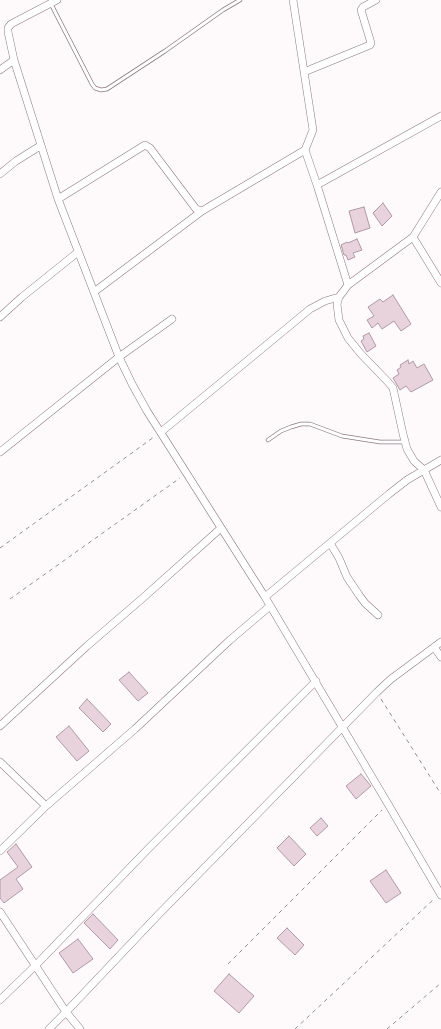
<!DOCTYPE html>
<style>
body{margin:0}
canvas{display:block;background:#fef9fb}
</style>
<canvas width="441" height="1029"></canvas>
<script>
const context = document.querySelector('canvas').getContext('2d');
context.lineJoin = 'round';
function fill(path, color) {
  context.fillStyle = color;
  context.fill(path, 'evenodd');
}
function poly(rows) {
  const path = new Path2D();
  for (const r of rows) {
    path.moveTo(r[0], r[1]);
    for (let i = 2; i < r.length; i += 2) path.lineTo(r[i], r[i + 1]);
  }
  return path;
}
function strokePath(path, color, width, dash) {
  context.strokeStyle = color;
  context.lineWidth = width;
  context.lineCap = dash ? 'butt' : 'round';
  context.setLineDash(dash || []);
  context.stroke(path);
}
const building = poly([
 [383,203,392,216,382,226,373,213,383,203],
 [364,207,370,228,355,233,349,211,364,207],
 [357,239,362,250,353,253,355,257,348,260,346,255,344,255,341,245,347,242,348,243,357,239],
 [393,295,411,324,401,331,394,321,382,329,378,323,372,328,367,320,374,316,368,307,380,299,383,302,393,295],
 [369,333,376,346,367,352,361,341,364,339,363,336,369,333],
 [408,360,409,364,413,361,417,368,424,364,433,380,411,392,406,386,400,390,393,378,399,374,397,370,401,367,400,365,408,360],
 [129,672,148,693,138,701,119,680,129,672],
 [87,699,111,724,103,732,79,708,87,699],
 [69,726,89,751,77,761,56,737,69,726],
 [361,774,371,786,356,799,346,786,361,774],
 [321,818,328,826,317,836,310,828,321,818],
 [289,836,306,854,294,866,277,848,289,836],
 [16,844,32,867,16,879,23,889,4,903,0,898,0,880,18,867,7,852,16,844],
 [386,870,401,893,386,903,370,881,386,870],
 [93,914,118,940,110,949,84,923,93,914],
 [287,928,304,945,295,955,277,938,287,928],
 [78,939,93,959,73,973,59,953,78,939],
 [229,974,254,996,239,1013,214,991,229,974]
]);
fill(building, '#e8d2dc');
strokePath(building, '#ae9aa3', 1);
const service = poly([
 [51,4,92,84,95,88,101,90,107,89,165,51,223,10,240,0],
 [268,440,281,431,291,427,301,424,310,424,342,436,380,442,404,442]
]);
const minor = poly([
 [57,0,11,24,8,28,8,32,14,60,58,199,119,357,132,384,147,411,265,597,388,804,441,895],
 [293,0,313,130,305,150,317,185,348,285],
 [0,70,14,60],
 [304,72,370,45,371,43,361,10,363,7,376,0],
 [0,174,16,161,40,146],
 [317,185,441,116],
 [441,192,413,237,348,285,339,297,337,304,339,320,348,338,361,354,388,382,393,388,403,434,407,449,414,461,424,470,441,507],
 [58,199,145,145,150,148,196,209,202,211,305,150],
 [413,237,441,283],
 [94,292,202,211],
 [0,317,22,297,78,252],
 [161,432,310,309,325,301,339,297],
 [0,452,119,357,172,319],
 [330,543,339,558,347,577,359,595,365,603,378,615],
 [265,597,389,494,407,480,441,460],
 [434,647,441,657],
 [0,726,87,646,144,597,221,528],
 [0,762,46,806],
 [0,851,46,806,135,729,230,640,270,606],
 [0,912,66,1012,158,915,377,692,391,679,441,642],
 [0,1000,35,966,148,849,316,681],
 [49,1029,66,1012,80,1029]
]);
strokePath(service, '#8c7982', 4.5);
strokePath(minor, '#8c7982', 8);
strokePath(poly([
 [0,548,154,437],
 [10,599,180,478],
 [381,699,441,794],
 [228,964,382,810],
 [295,1029,434,899],
 [387,1029,441,983]
]), '#958e91', 1, [4, 4]);
strokePath(service, '#fff', 3);
strokePath(minor, '#fff', 7);
</script>
